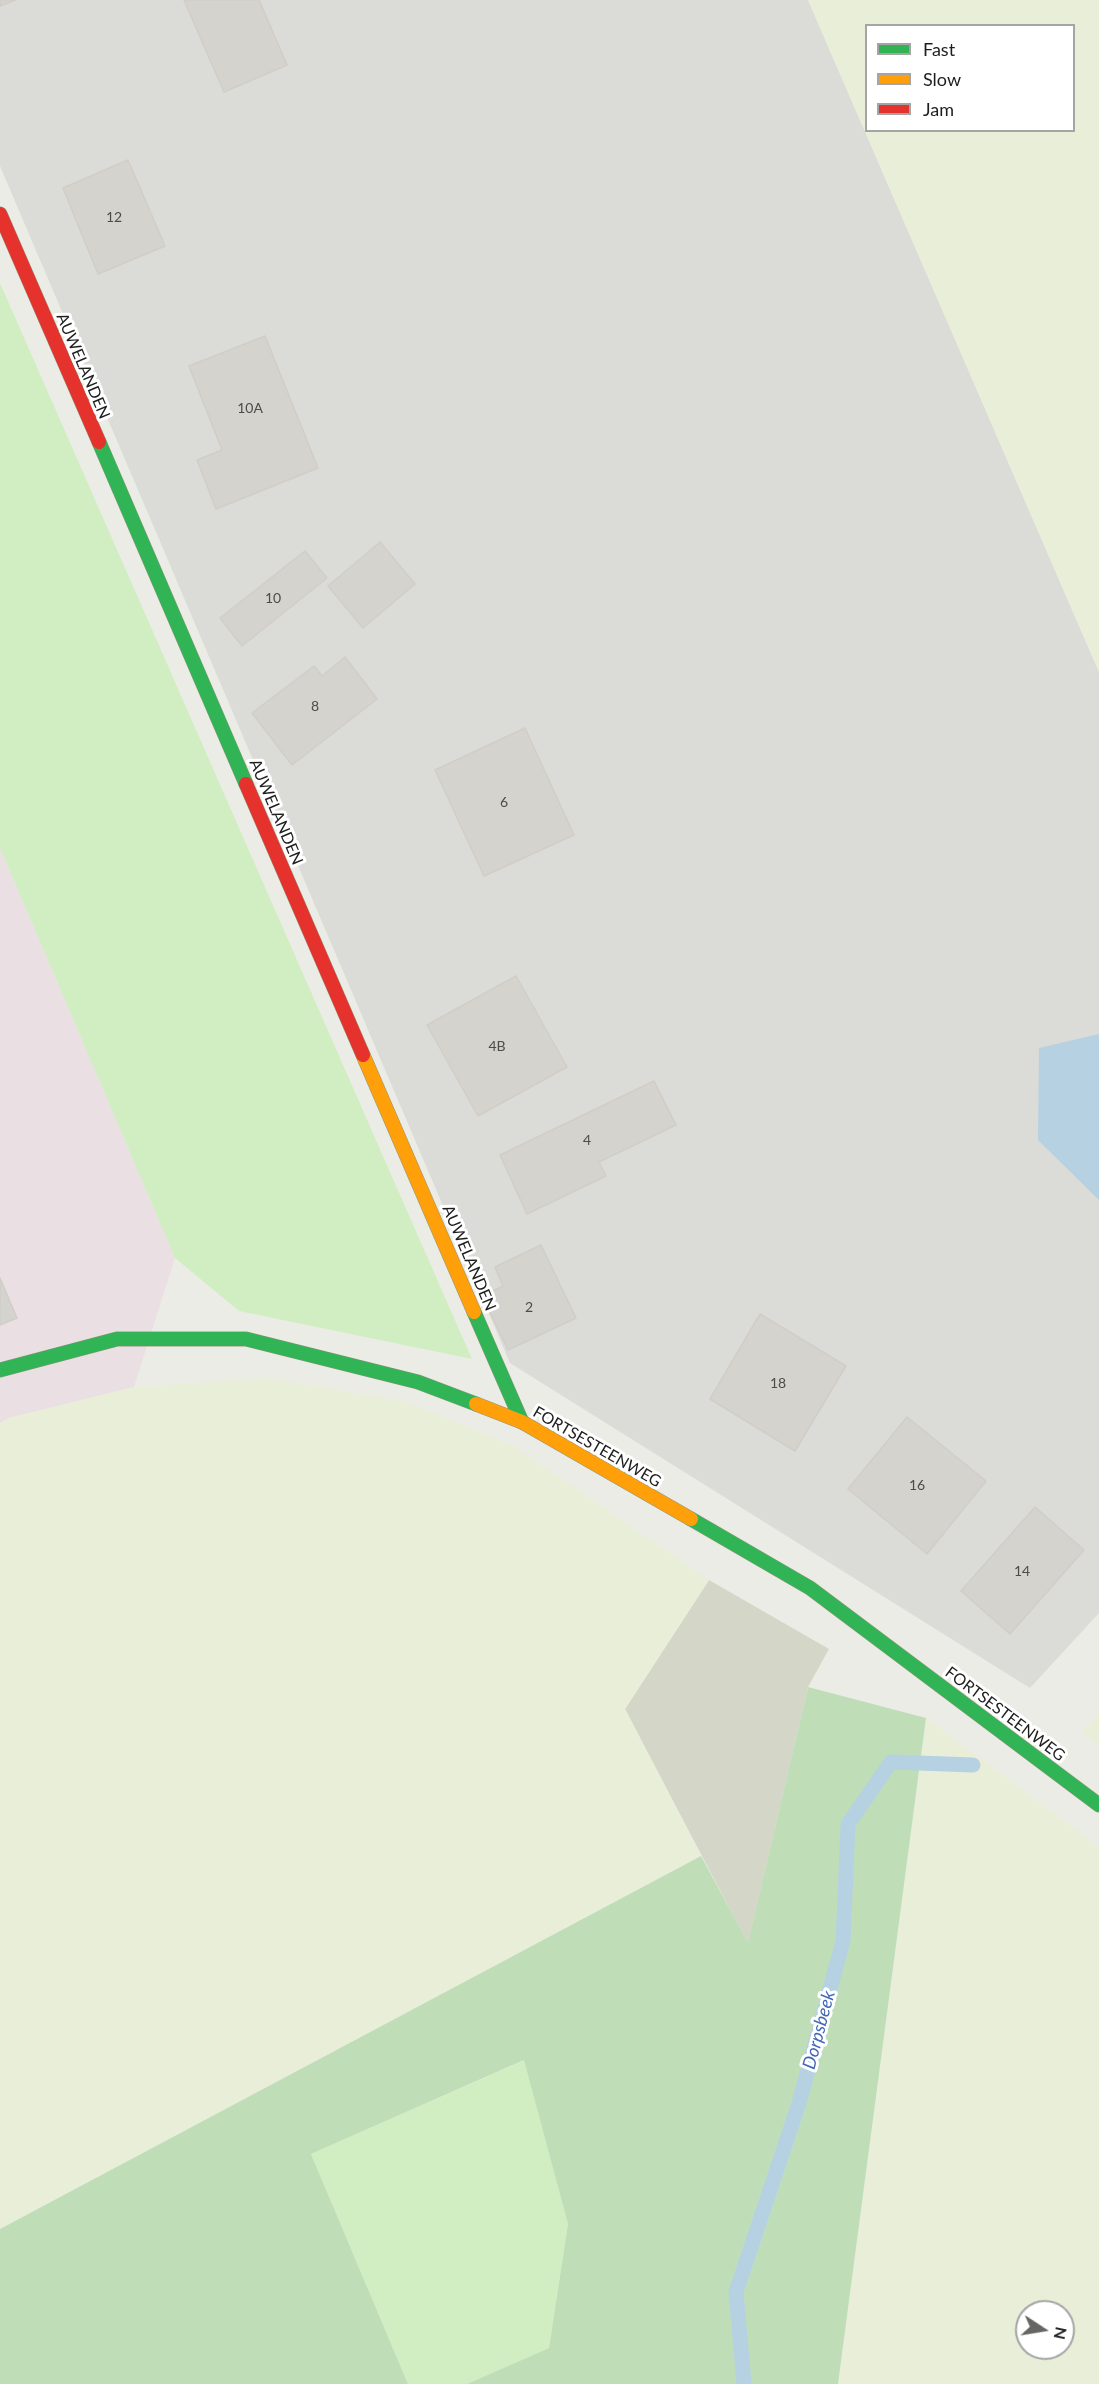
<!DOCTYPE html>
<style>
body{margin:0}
#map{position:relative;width:1099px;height:2384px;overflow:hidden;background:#ecece6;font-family:Lato,sans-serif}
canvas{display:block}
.legend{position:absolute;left:865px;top:24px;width:210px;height:108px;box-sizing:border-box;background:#fff;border:2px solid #a5a5a5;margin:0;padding:8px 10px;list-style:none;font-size:18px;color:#1e1e1e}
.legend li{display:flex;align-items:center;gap:12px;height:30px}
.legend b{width:30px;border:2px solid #a5a5a5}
.north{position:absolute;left:1015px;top:2300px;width:60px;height:60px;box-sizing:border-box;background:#fff;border:2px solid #a5a5a5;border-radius:50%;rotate:102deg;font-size:16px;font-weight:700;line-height:24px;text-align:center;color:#1e1e1e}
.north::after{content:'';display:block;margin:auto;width:21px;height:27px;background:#666664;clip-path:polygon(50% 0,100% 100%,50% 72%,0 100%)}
</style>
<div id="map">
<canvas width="1099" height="2384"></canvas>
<ul class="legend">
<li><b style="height:8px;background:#30b455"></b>Fast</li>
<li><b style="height:8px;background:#ff9f0a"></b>Slow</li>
<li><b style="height:8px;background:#e5322d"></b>Jam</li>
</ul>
<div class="north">N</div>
</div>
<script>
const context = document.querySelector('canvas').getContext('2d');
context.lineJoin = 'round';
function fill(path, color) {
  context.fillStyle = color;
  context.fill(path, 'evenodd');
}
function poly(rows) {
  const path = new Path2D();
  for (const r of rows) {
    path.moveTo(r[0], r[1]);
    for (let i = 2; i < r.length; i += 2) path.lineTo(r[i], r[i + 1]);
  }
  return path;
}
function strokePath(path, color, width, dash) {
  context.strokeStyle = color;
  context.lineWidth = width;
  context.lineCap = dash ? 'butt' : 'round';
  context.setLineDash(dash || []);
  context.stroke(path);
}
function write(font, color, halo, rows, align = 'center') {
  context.font = font + ' Lato,sans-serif';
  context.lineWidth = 6;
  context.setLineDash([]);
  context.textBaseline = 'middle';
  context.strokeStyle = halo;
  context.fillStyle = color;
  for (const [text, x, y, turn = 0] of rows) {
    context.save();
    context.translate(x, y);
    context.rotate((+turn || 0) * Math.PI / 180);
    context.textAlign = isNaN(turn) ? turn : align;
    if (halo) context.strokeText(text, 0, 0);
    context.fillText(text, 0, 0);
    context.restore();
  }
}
fill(poly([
 [0,0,808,0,1099,672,1099,1613,1030,1688,510,1363,0,166]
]), '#dbdbd7');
fill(poly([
 [0,848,175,1258,134,1387,9,1418,0,1423]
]), '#eadfe3');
fill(poly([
 [709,1580,829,1649,808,1687,748,1944,625,1709]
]), '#d4d7c7');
fill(poly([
 [808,0,1099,0,1099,672],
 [866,26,1074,26,1074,130,866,130],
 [267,1378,404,1401,514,1446,709,1580,625,1709,701,1856,0,2229,0,1423,9,1418,134,1387],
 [1099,1713,1099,1747,1082,1733],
 [926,1718,1099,1847,1099,2384,838,2384],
 [1027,2312,1063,2312,1063,2348,1027,2348]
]), '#e9eed8');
fill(poly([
 [0,283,472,1359,239,1311,175,1258,0,848],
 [525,2060,568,2224,549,2348,467,2384,408,2384,311,2154]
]), '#d0eec2');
fill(poly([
 [808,1687,926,1718,838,2384,467,2384,549,2348,568,2224,524,2060,311,2154,408,2384,0,2384,0,2229,701,1856,748,1943]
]), '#bfdeb8');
fill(poly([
 [1099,1034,1099,1200,1038,1140,1039,1048]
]), '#b6d1e2');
strokePath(poly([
 [744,2384,736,2292,799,2103,843,1941,848,1824,891,1762,973,1765]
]), '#b6d1e2', 15);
const building = poly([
 [0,0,16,0,0,6,0,0],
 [184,0,259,0,287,65,224,92,184,0],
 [128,160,165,246,98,274,63,188,128,160],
 [265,336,318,468,216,509,197,460,222,450,189,366,265,336],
 [380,542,415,584,363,628,328,586,380,542],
 [305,551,327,578,242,646,220,618,305,551],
 [345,657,377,699,292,765,252,713,314,666,322,676,345,657],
 [525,728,574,835,484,876,435,770,525,728],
 [516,976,567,1067,478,1116,427,1025,516,976],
 [654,1081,676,1125,599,1162,606,1176,527,1214,500,1155,654,1081],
 [541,1245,576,1318,508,1350,482,1296,503,1286,495,1267,541,1245],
 [0,1278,17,1318,0,1325,0,1278],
 [760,1314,846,1366,795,1451,710,1399,760,1314],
 [907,1417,986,1481,927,1554,848,1489,907,1417],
 [1035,1507,1084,1550,1010,1634,961,1591,1035,1507]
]);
fill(building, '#d5d3ce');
strokePath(building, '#d0cec7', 1.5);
const fast = poly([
 [99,442,246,784],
 [474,1312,522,1422],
 [0,1370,117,1339,246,1339,418,1382,476,1404],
 [691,1519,810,1588,1099,1805]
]);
const slow = poly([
 [363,1055,474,1312],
 [476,1404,522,1422,691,1519]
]);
const jam = poly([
 [0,214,99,442],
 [246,784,363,1055]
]);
strokePath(fast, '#90977d', 15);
strokePath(slow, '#90977d', 15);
strokePath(jam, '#90977d', 15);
strokePath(fast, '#30b455', 14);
strokePath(slow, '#ff9f0a', 14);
strokePath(jam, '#e5322d', 14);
write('14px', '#4d4c4b', null, [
 ["12",114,217],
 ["10A",250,408],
 ["10",273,598],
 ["8",315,706],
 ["6",504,802],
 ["4B",497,1046],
 ["4",587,1140],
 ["2",529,1307],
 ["18",778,1383],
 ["16",917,1485],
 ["14",1022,1571]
]);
write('16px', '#1e1e1e', '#fff', [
 ["AUWELANDEN",83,366,67],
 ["AUWELANDEN",276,812,67],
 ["AUWELANDEN",469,1258,67],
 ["FORTSESTEENWEG",597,1447,30],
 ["FORTSESTEENWEG",1005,1714,37]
]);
write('italic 18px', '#4266b5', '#fff', [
 ["Dorpsbeek",819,2030,-75]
]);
</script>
